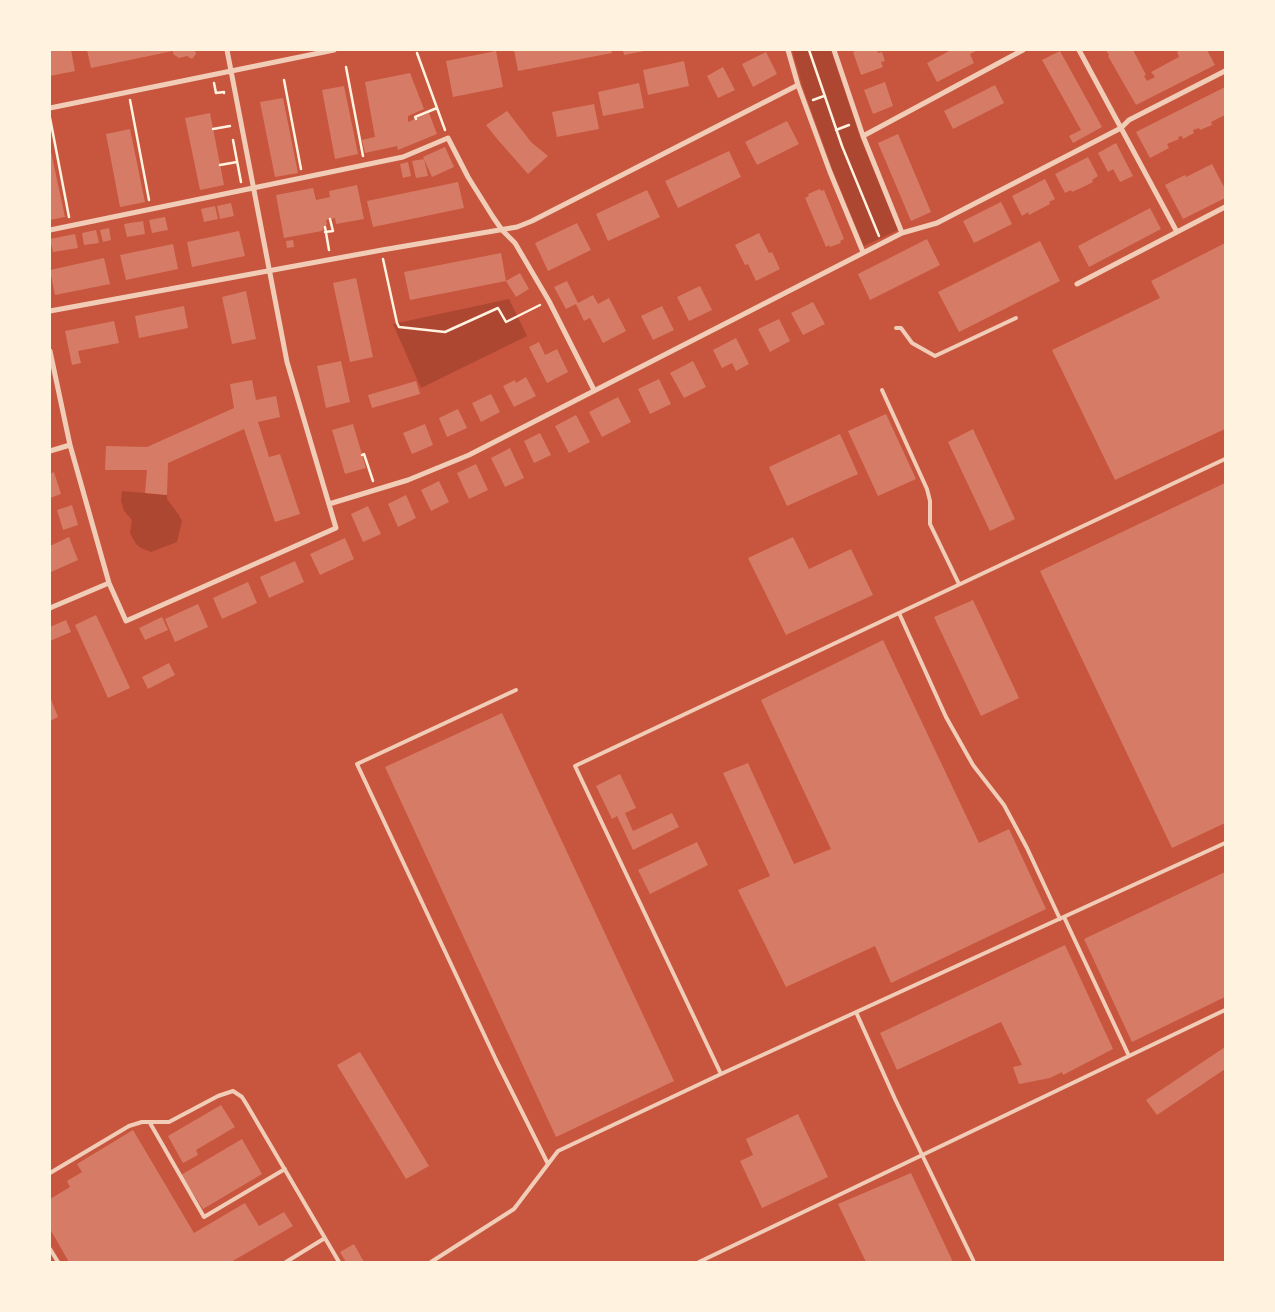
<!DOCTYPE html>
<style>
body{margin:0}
#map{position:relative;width:1275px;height:1312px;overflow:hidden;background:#c8553d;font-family:"Source Sans 3",sans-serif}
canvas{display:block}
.frame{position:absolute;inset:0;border:51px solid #fff3e0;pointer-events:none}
</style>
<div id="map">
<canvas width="1275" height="1312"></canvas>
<div class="frame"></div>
</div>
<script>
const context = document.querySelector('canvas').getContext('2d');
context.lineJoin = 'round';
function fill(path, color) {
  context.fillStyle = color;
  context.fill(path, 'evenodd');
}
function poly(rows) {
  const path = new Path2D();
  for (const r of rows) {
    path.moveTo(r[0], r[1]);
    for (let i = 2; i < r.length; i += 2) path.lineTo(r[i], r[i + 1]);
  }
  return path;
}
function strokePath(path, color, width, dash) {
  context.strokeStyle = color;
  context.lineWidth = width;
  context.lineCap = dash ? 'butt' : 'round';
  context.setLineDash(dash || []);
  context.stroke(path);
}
fill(poly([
 [792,50,831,50,860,137,898,230,864,246,833,171,803,88],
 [509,299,527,336,421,388,393,324],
 [122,491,167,495,167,499,179,515,182,521,177,542,151,552,141,548,136,544,130,533,132,520,124,511,121,501]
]), '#ae4732');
fill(poly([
 [50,50,71,50,75,71,50,76],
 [87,50,195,50,196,54,192,59,187,56,179,58,173,54,173,51,91,68],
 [514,50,611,50,612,53,518,71],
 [623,50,644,50,644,51,624,55],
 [859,50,877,50,878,53,882,52,885,61,881,62,883,67,861,75,853,52],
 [951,50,978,50,970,54,974,63,937,82,927,63],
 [1106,50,1133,50,1146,75,1144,76,1147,81,1155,77,1151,72,1179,57,1177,52,1181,50,1207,50,1215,65,1136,105,1108,56,1109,55],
 [496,51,503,87,453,97,446,61],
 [1060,51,1102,127,1073,143,1069,136,1081,130,1042,60],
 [766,52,777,74,753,87,742,64],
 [684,61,689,86,648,95,643,70],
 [723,67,735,90,718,98,707,76],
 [410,73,424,109,408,116,408,122,429,113,437,134,398,150,397,146,365,153,362,140,375,137,365,82],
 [885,82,893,106,873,114,864,90],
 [639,83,644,108,603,116,598,92],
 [995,85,1004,103,953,129,944,111],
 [344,86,358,154,335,159,322,90],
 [1225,87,1225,115,1211,122,1212,125,1200,130,1199,128,1193,130,1194,133,1183,139,1182,136,1178,137,1179,139,1167,144,1169,148,1150,158,1136,132],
 [283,98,298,173,275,177,260,102],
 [594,104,599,129,557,137,552,112],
 [507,111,531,142,548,156,528,174,498,140,486,125],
 [210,113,224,185,200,190,185,118],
 [787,121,799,144,757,165,745,142],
 [130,129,145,202,120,207,106,134],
 [898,134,931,212,911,221,878,143],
 [1116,143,1133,176,1120,182,1113,169,1108,172,1098,153],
 [50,147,65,217,50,220],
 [445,147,454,167,432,177,423,157],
 [729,151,741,177,678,208,665,181],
 [1088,157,1098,176,1092,180,1093,182,1083,187,1072,192,1071,190,1065,193,1055,174],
 [424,159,428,176,416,178,412,161],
 [408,162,411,176,403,178,400,164],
 [1212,164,1225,189,1225,198,1183,219,1165,185,1185,175,1186,177],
 [1045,179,1055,199,1049,202,1050,204,1029,215,1028,212,1022,216,1012,196],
 [458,182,464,208,373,227,367,201],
 [357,185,364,219,336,224,335,218,326,220,327,224,322,231,284,238,276,195,313,188,316,200,330,197,329,191],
 [820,189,821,191,824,190,844,239,840,241,841,243,830,247,829,245,826,247,805,198,809,196,808,194],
 [647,190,660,217,608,241,596,214],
 [1001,202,1012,224,974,243,963,221],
 [231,203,234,216,220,219,217,206],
 [215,206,218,219,204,222,201,209],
 [1150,208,1161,229,1089,267,1078,246],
 [165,217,168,230,152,233,149,220],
 [143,221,145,234,127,237,124,224],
 [577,223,591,250,548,271,535,243],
 [109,228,111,240,103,242,100,230],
 [96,230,99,243,84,245,82,233],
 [239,231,245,256,192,267,187,242],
 [759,233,769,253,772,252,780,269,756,281,748,264,745,265,735,245],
 [75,234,78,248,53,252,50,239],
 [927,239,940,265,870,300,858,274],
 [293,240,294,247,287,248,286,241],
 [1040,241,1060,281,959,332,938,292],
 [1225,243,1225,429,1115,480,1052,350,1160,298,1151,281],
 [173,244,178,269,126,280,120,255],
 [501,253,506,281,410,300,404,272],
 [104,258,110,284,55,295,50,270],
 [520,273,529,289,516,297,506,281],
 [356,278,373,357,350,362,333,283],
 [567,281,578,303,593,295,598,304,609,298,626,331,603,343,590,318,584,321,576,304,566,309,554,287],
 [700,286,712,310,689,321,677,297],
 [246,291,256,339,232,344,222,297],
 [813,302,825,324,803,335,791,313],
 [184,306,188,328,139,338,135,316],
 [662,306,674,330,653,340,641,316],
 [779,319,790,341,770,352,758,329],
 [114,321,119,343,78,351,81,363,72,365,65,331],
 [736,338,749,364,736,371,732,363,722,368,713,350],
 [539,342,545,355,557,349,568,372,547,383,529,347],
 [341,361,350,402,326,408,317,366],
 [693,361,706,387,684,398,670,373],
 [526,377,536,396,514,407,503,386,515,380,516,383],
 [659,379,671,404,650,414,638,389],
 [252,380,256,400,276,396,280,417,258,422,269,457,280,454,300,514,275,522,244,429,168,463,167,495,145,493,147,470,105,470,106,446,147,447,234,408,230,384],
 [416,381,420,394,372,408,368,395],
 [491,394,500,412,481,422,472,403],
 [618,397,631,422,602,437,589,412],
 [458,409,467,428,447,437,439,418],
 [886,414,916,479,878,496,848,431],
 [576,415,590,442,569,453,555,426],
 [353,424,366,468,345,474,332,430],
 [425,424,433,445,412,454,403,433],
 [973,429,1015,519,990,531,948,442],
 [540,433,551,455,534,463,524,441],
 [840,434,858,474,787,506,769,467],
 [510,448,524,478,505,487,491,458],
 [476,464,488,490,469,499,457,473],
 [54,472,61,494,50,498,50,474],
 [439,481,449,502,431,511,421,490],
 [1225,483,1225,823,1172,848,1040,571],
 [406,495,416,518,398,527,388,504],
 [72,505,78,525,63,530,57,510],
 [368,506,381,534,363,542,351,514],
 [69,537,78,560,51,572,50,568,50,546],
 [793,537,809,569,851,549,873,595,786,635,748,558],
 [345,538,354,559,320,575,310,554],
 [295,561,304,582,269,598,260,577],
 [248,582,257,603,222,619,213,598],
 [973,600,1019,698,981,716,934,617],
 [198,604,208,627,175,642,165,619],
 [96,615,130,688,108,698,75,625],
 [162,617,168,630,145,640,139,628],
 [66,620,71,632,50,641,50,627],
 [883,640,979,843,1009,829,1046,909,891,983,875,946,786,987,738,890,770,876,723,773,748,763,794,864,831,849,761,700],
 [169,663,175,675,148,689,142,677],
 [50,697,58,717,50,721],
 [502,713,674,1081,556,1137,385,767],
 [620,774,636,808,625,813,633,831,672,813,679,827,633,850,617,816,612,819,596,786],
 [697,842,708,865,650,894,638,870],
 [1225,872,1225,997,1132,1042,1084,939],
 [1065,945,1113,1049,1063,1075,1062,1072,1050,1078,1019,1084,1013,1067,1022,1065,1001,1022,897,1070,880,1033],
 [1225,1047,1225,1069,1157,1115,1146,1100],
 [360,1052,429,1166,406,1179,337,1065],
 [221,1105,235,1127,196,1150,198,1155,183,1163,168,1136],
 [798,1114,828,1177,762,1208,740,1161,753,1155,746,1139],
 [133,1130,194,1233,245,1203,259,1226,284,1212,293,1226,231,1262,69,1262,50,1229,50,1199,70,1187,67,1181,82,1172,77,1164],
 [242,1139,262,1174,203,1209,181,1175],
 [911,1173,953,1262,866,1262,838,1204],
 [354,1244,364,1262,346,1262,340,1252]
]), '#d67c66');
strokePath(poly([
 [809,50,842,146,879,236],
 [417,53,445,130],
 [346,67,363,156],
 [284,80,301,169],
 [214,83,216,93,224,92,224,93],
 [130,100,149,200],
 [813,100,824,96],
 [50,118,69,217],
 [416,119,415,117,437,108],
 [213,129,230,126],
 [836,130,849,125],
 [233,140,241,182],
 [220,165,237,162],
 [325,227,329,250],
 [325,232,333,231,330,219],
 [383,259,397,323,399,327,445,332,498,308,506,322,540,305],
 [362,455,364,454,373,481]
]), '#fff3e0', 2.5);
strokePath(poly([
 [896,328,901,328,912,343,935,356,1016,318],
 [882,390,927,489,930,501,930,524,959,584],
 [899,613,946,717,973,765,1004,805,1027,848,1060,919],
 [516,690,357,764,497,1062,548,1164],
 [1064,917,1129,1056],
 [856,1012,895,1099,974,1262],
 [721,1074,575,766,1225,459],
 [150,1123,204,1217,285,1169],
 [50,1173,129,1126,142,1122,169,1122,218,1096,233,1091,242,1097,247,1105,339,1262],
 [50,1249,58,1262],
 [286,1262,325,1238],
 [431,1262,514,1209,558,1151,721,1074,1225,843],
 [699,1262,1225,1010]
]), '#f1ccb7', 4);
strokePath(poly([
 [788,50,798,85,830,172,863,252],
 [834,50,863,136,902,233],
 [1079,50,1177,232],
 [50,108,334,50],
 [863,136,1023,50],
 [50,230,403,157,448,138,468,177,493,217,502,230,515,243,549,301,594,390],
 [1077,284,1225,207],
 [50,311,382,250,517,227,532,221,798,85],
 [50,351,70,445,109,583,126,621,336,528,287,362,227,50],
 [50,451,70,445],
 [329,504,408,480,469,455,902,233,937,223,1121,128,1129,120,1225,71],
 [50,608,109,583]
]), '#f1ccb7', 5);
</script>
